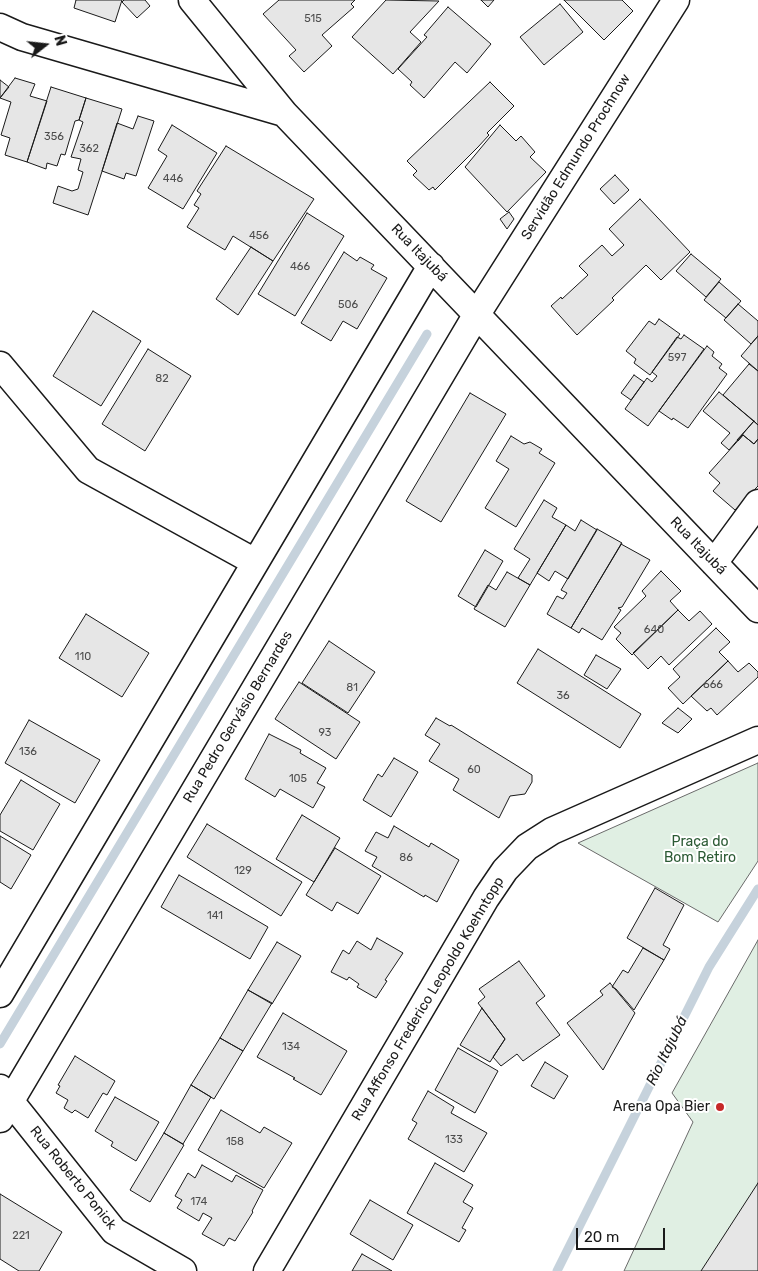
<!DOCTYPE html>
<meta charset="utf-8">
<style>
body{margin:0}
#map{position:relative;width:758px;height:1271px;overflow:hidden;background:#fff;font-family:Rubik,sans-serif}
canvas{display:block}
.north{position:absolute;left:20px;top:20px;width:50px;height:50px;-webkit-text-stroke:4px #fff;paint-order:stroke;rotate:74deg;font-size:14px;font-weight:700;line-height:20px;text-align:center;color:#1a1a1a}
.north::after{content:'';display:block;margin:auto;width:18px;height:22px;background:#1a1a1a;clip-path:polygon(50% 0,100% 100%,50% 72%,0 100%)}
.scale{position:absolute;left:576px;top:1228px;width:89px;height:22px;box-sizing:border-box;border:2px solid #1a1a1a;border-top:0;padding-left:6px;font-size:15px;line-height:18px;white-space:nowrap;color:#1a1a1a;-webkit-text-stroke:4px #fff;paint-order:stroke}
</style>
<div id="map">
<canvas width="758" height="1271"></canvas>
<div class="north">N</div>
<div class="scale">20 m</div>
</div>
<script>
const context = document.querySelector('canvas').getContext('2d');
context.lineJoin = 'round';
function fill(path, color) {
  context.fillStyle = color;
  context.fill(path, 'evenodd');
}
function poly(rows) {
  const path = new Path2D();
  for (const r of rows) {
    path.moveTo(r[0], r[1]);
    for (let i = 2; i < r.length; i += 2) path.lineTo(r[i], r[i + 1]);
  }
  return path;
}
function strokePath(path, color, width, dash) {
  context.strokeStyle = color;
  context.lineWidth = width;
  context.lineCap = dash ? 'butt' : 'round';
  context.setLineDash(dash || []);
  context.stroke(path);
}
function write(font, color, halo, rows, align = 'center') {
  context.font = font + ' Rubik,sans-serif';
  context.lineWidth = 4;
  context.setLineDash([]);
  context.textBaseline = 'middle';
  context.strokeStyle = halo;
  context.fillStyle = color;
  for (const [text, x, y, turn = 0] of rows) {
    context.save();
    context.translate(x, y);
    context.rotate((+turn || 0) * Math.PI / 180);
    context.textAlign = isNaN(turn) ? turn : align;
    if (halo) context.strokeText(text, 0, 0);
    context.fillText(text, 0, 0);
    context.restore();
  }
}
const green = poly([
 [758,763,758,861,718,922,578,843,758,763],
 [758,940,758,1271,624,1271,693,1122,672,1093,758,940]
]);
fill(green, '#e0efe3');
strokePath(green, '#6a6a6a', 1);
strokePath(poly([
 [0,1044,427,334],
 [557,1271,709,967,758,889]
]), '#c6d2dc', 9);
const building = poly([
 [76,0,122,0,115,22,74,8,76,0],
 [124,0,145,0,150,6,137,18,122,2,124,0],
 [279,0,355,0,351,4,354,7,322,35,332,46,304,72,289,56,296,50,263,14,279,0],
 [386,0,439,1,410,32,421,42,393,74,352,37,386,0],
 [481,0,494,0,488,7,481,0],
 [564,0,622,0,633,11,604,40,564,0],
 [560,4,583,32,544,65,520,37,560,4],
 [448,7,491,44,467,73,455,62,424,98,410,85,412,82,398,69,427,37,424,35,448,7],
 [15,78,35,84,30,96,47,101,27,162,5,155,10,138,1,135,11,102,0,98,15,78],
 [0,80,9,87,0,98,0,80],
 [490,82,514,106,487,133,489,135,478,147,435,190,433,187,429,190,413,175,417,171,407,161,490,82],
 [51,87,86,98,79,120,75,121,65,155,61,154,57,166,47,163,46,169,27,162,51,87],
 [86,98,122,109,88,215,53,203,58,186,72,191,78,189,83,172,78,170,81,159,71,157,83,122,79,120,86,98],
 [138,116,154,121,136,176,126,173,124,179,102,171,117,123,133,129,138,116],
 [172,125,217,153,183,209,148,188,167,156,158,150,172,125],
 [500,125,516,141,521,136,535,152,530,157,546,172,507,212,465,167,500,125],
 [226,146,314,199,273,261,233,236,225,250,187,227,199,208,194,205,201,194,197,191,226,146],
 [615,175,629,190,614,204,600,189,615,175],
 [640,199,690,252,661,280,646,265,612,298,614,300,577,335,551,306,561,297,562,299,588,275,579,266,602,245,612,256,624,245,609,229,640,199],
 [509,212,514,219,507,229,500,219,509,212],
 [307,213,344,236,295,316,258,294,307,213],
 [251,247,273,261,238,315,216,299,251,247],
 [344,252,357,261,360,257,374,265,371,269,387,278,357,329,343,321,331,341,301,323,344,252],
 [691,254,721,279,706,297,676,271,691,254],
 [719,282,741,301,726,318,704,300,719,282],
 [738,304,758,321,758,336,751,344,724,320,738,304],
 [93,311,141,341,101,406,53,376,93,311],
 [659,319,680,334,650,375,634,363,636,359,626,351,649,321,655,325,659,319],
 [684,335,704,349,648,426,625,409,647,378,652,382,657,376,652,372,677,337,681,339,684,335],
 [758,336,758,371,741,356,758,336],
 [707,346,714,352,712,356,722,364,719,368,727,374,688,428,673,418,672,420,659,411,707,346],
 [148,349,191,376,145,451,102,424,148,349],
 [749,364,758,371,758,425,723,395,749,364],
 [634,375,644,382,631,400,621,393,634,375],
 [719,392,754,421,729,450,721,443,730,433,703,411,719,392],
 [470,393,506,414,441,522,406,501,470,393],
 [754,421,758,425,758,439,754,444,743,435,738,441,737,440,754,421],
 [743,435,754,444,758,439,758,486,735,510,713,491,720,483,709,473,743,435],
 [511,436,524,444,530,442,542,449,539,453,555,463,516,527,485,508,509,469,496,461,511,436],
 [544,500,557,508,552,517,566,525,530,585,518,578,530,559,514,549,544,500],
 [581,520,597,530,568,579,555,571,549,581,537,573,566,525,575,531,581,520],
 [597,529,622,543,571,628,547,614,557,596,563,599,567,593,561,590,597,529],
 [621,544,650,560,622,607,618,608,621,610,602,640,582,628,579,633,571,628,621,544],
 [485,550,503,561,476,607,458,596,485,550],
 [661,571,681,591,670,601,678,610,632,655,616,639,621,633,614,627,646,596,642,591,661,571],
 [507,572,530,585,505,627,474,609,488,585,496,590,507,572],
 [678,610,689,621,700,611,712,624,669,665,661,656,648,669,633,653,678,610],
 [86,614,149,653,122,697,59,658,86,614],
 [716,628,730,642,719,652,728,661,683,704,668,688,680,677,673,669,716,628],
 [329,641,375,672,348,713,302,683,329,641],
 [538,649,641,714,620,748,517,683,538,649],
 [596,655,621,669,607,689,584,675,596,655],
 [728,661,738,672,749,663,758,672,758,677,717,715,711,708,707,711,691,696,728,661],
 [299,682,360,722,336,759,275,719,299,682],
 [678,708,692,719,678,733,662,723,678,708],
 [436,718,450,726,451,725,532,775,532,782,525,794,510,796,499,818,453,790,459,779,429,761,440,744,425,735,436,718],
 [29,720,100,760,75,803,5,763,29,720],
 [269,734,301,750,300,753,326,768,317,783,325,787,313,808,280,789,275,797,245,779,269,734],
 [394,758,418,772,391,817,363,800,378,774,382,777,394,758],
 [21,780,60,804,33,850,0,831,0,815,21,780],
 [302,815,340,838,314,882,276,859,302,815],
 [207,824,302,882,281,916,187,857,207,824],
 [394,826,429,847,431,843,459,860,437,902,425,895,424,897,372,866,377,857,365,851,376,832,388,838,394,826],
 [0,836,31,855,11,889,0,882,0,836],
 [335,848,381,876,358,914,337,902,332,911,306,895,335,848],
 [179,875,268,927,250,959,161,907,179,875],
 [655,888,684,905,663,945,670,949,664,960,627,938,655,888],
 [377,938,403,953,385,980,387,981,376,998,357,987,359,984,349,977,347,980,331,972,343,950,349,954,357,941,371,950,377,938],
 [277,942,301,956,272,1004,248,990,277,942],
 [643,948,664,960,634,1010,616,989,612,987,623,970,628,973,643,948],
 [519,961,545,996,536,1003,560,1035,523,1061,517,1054,501,1066,493,1057,505,1039,478,1003,485,997,479,989,519,961],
 [610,983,635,1013,603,1070,567,1023,603,995,600,991,610,983],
 [248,990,272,1003,243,1051,220,1038,248,990],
 [482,1008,505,1039,490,1062,460,1045,482,1008],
 [283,1013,347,1051,321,1095,293,1079,295,1078,257,1057,283,1013],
 [220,1038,243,1051,214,1099,191,1085,220,1038],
 [458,1048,498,1071,475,1113,435,1090,458,1048],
 [75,1056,115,1081,107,1095,103,1093,88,1118,75,1110,72,1113,64,1108,68,1100,56,1093,60,1086,58,1085,75,1056],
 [545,1062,568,1076,554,1099,531,1086,545,1062],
 [191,1085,211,1097,183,1144,164,1133,191,1085],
 [428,1091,454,1107,451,1113,487,1133,464,1172,408,1139,417,1123,412,1120,428,1091],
 [115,1097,159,1122,136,1161,111,1146,113,1142,95,1131,115,1097],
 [221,1110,260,1133,264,1127,292,1143,264,1188,198,1150,221,1110],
 [164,1133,184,1145,150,1202,130,1190,164,1133],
 [435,1163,473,1185,463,1202,473,1208,462,1228,466,1230,459,1242,407,1213,435,1163],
 [202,1165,232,1182,236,1175,263,1190,252,1211,253,1212,235,1241,229,1238,224,1246,202,1234,212,1218,203,1213,199,1221,177,1208,182,1200,175,1196,188,1173,195,1178,202,1165],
 [758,1183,758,1271,701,1271,758,1183],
 [0,1194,62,1232,39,1271,19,1271,0,1259,0,1194],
 [370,1200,413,1225,393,1260,350,1234,370,1200],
 [362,1254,392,1271,352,1271,362,1254]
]);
fill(building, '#e6e6e6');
strokePath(building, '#1a1a1a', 1);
const minor = poly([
 [192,0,284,113],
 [0,27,22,37,284,113,758,609],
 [0,365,88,470,255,562],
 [714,563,758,503],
 [0,994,431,266],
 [0,1088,114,1231,183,1271],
 [0,1119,477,314,676,0],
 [267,1271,486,898,505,870,527,847,552,831,758,740]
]);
strokePath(minor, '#1a1a1a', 29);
strokePath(minor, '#fff', 26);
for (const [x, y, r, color] of [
 [720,1107,5,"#c62828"]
]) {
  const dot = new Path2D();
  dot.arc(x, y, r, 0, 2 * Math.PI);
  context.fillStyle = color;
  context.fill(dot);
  strokePath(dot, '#fff', 2);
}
write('11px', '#4d4d4d', null, [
 ["515",313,19],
 ["356",54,137],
 ["362",89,149],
 ["446",173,179],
 ["456",259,236],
 ["466",300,267],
 ["506",348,305],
 ["597",677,358],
 ["82",162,379],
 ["640",654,630],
 ["110",83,657],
 ["666",713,685],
 ["81",352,688],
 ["36",563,696],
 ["93",325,733],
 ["136",28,752],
 ["60",474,770],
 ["105",298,779],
 ["86",406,858],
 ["129",243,871],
 ["141",215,916],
 ["134",291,1047],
 ["133",454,1140],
 ["158",235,1142],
 ["174",199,1202],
 ["221",21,1236]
]);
write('14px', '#1a1a1a', '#fff', [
 ["Servidão Edmundo Prochnow",576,157,-58],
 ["Rua Itajubá",419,253,46],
 ["Rua Itajubá",698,546,46],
 ["Rua Pedro Gervásio Bernardes",238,717,-59],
 ["Rua Affonso Frederico Leopoldo Koehntopp",428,999,-59],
 ["Rua Roberto Ponick",73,1178,51]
]);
write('14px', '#2b5a34', '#fff', [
 ["Praça do",700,842],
 ["Bom Retiro",700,858]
]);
write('14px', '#1a1a1a', '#fff', [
 ["Arena Opa Bier",710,1107]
], 'right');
write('italic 15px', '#1a1a1a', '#fff', [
 ["Rio Itajubá",667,1051,-64]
]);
</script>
